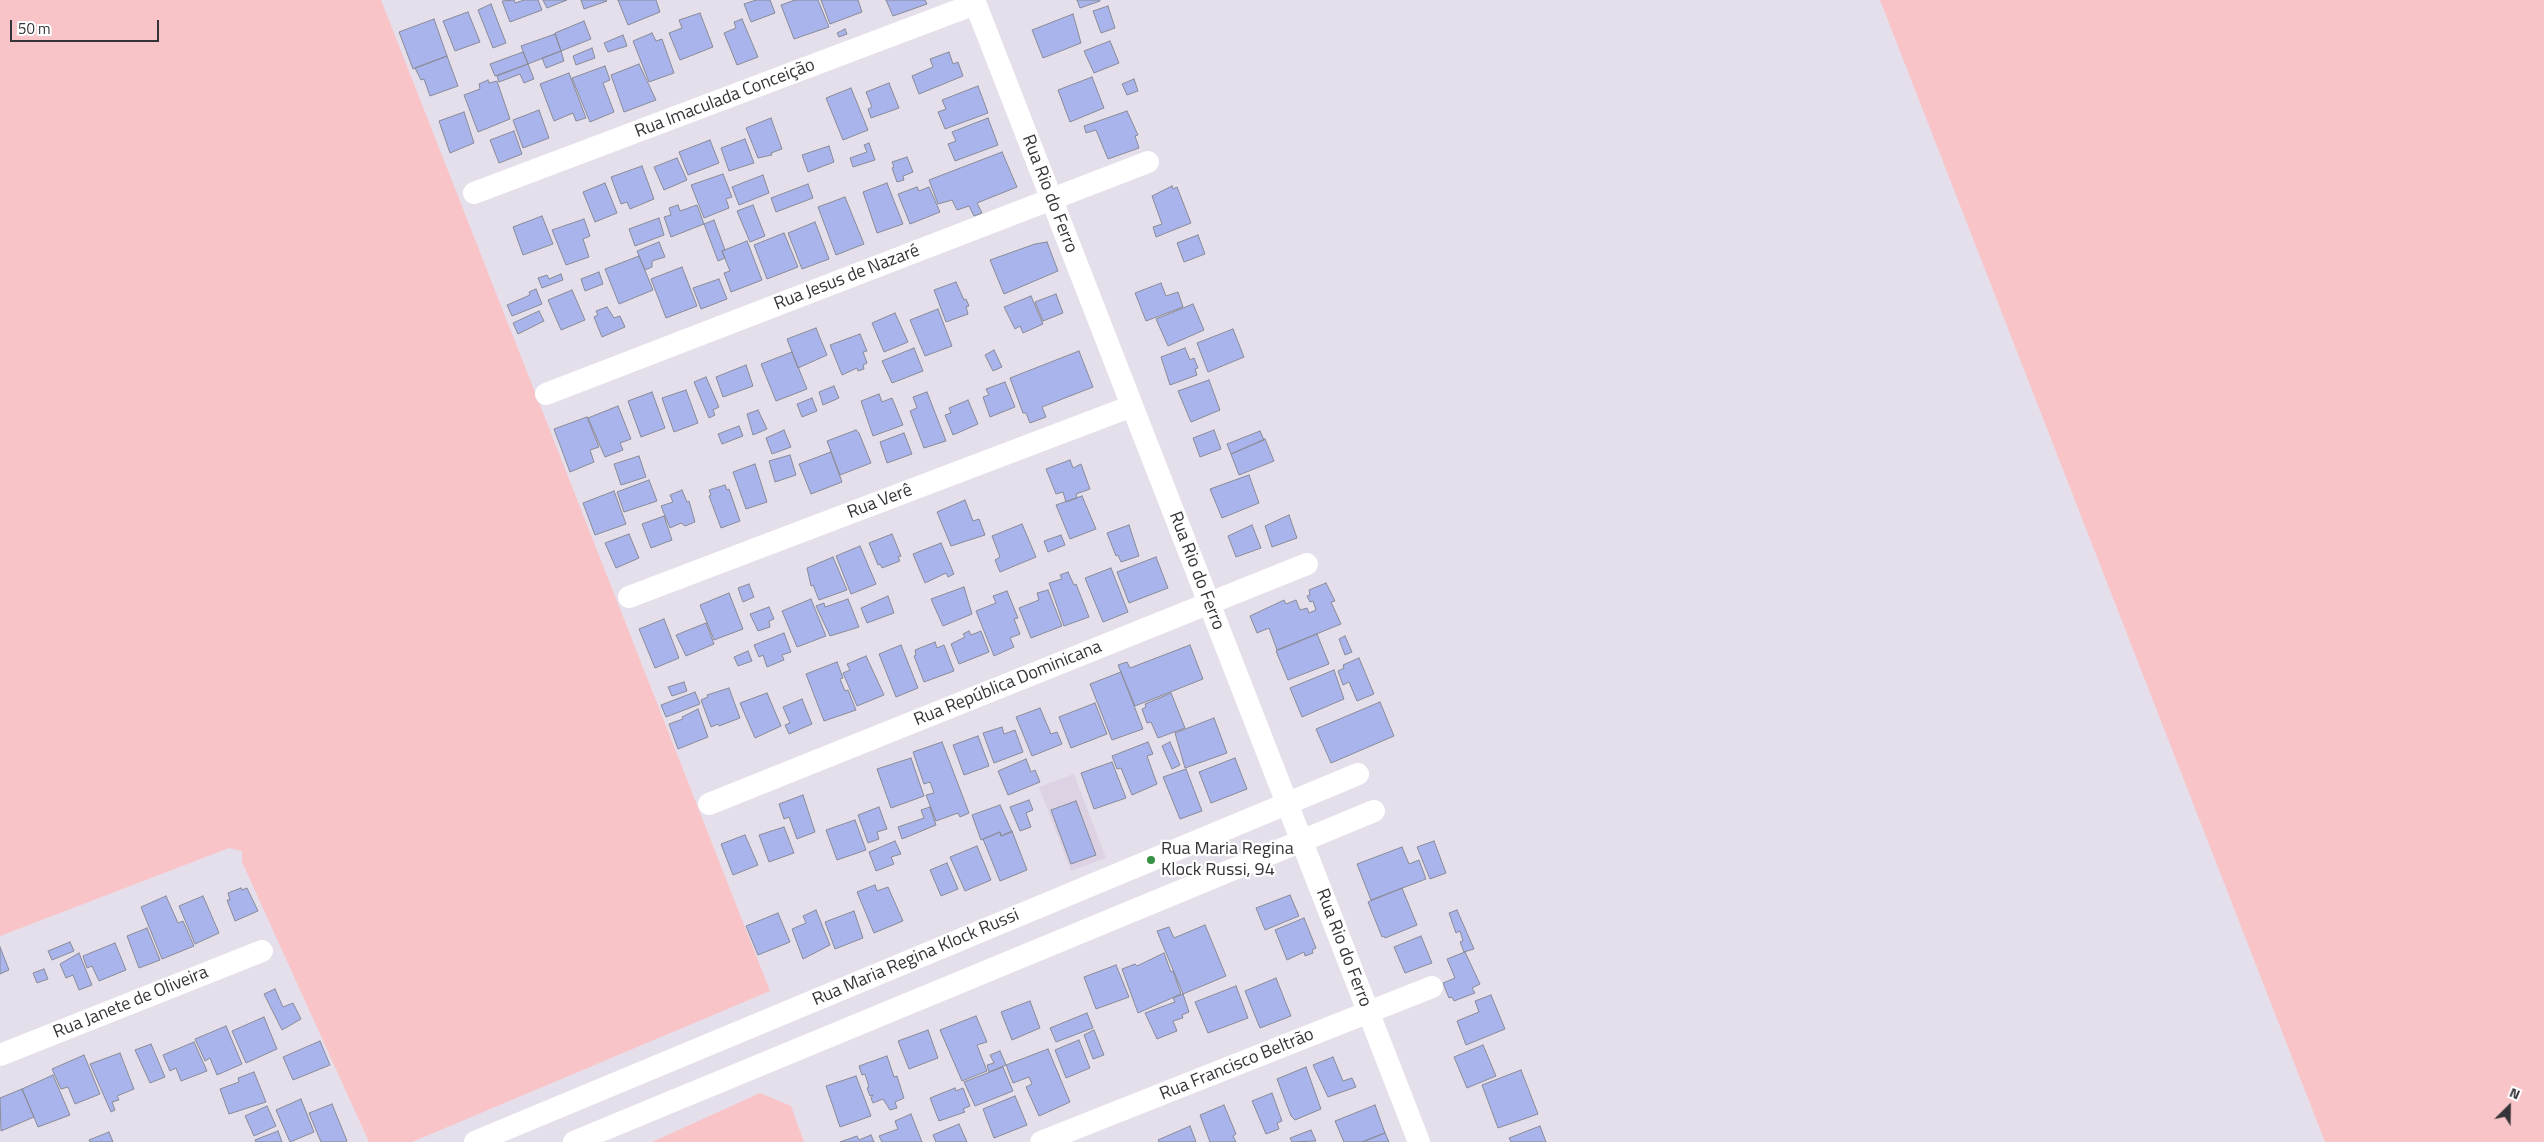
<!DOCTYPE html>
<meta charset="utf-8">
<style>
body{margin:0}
#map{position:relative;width:2544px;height:1142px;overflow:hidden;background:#e5dfeb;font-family:"Titillium Web",sans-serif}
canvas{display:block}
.north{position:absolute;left:2484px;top:1082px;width:50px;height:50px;-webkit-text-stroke:4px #fff;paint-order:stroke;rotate:23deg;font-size:14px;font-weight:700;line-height:20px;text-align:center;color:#373439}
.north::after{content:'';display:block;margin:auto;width:18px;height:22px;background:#373439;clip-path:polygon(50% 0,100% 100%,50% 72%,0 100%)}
.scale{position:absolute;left:10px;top:20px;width:149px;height:22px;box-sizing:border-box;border:2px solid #373439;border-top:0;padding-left:6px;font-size:15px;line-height:18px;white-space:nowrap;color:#373439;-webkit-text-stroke:4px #fff;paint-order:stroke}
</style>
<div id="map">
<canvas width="2544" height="1142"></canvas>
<div class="north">N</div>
<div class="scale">50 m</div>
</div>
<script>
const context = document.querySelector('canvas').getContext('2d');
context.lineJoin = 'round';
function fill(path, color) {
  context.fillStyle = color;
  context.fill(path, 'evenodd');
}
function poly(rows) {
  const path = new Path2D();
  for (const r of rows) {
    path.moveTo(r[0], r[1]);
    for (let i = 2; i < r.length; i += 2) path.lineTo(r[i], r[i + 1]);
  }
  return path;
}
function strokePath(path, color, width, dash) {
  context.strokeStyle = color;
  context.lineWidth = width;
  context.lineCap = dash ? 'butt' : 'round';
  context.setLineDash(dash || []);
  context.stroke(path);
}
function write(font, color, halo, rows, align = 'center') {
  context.font = font + ' "Titillium Web",sans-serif';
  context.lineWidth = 4.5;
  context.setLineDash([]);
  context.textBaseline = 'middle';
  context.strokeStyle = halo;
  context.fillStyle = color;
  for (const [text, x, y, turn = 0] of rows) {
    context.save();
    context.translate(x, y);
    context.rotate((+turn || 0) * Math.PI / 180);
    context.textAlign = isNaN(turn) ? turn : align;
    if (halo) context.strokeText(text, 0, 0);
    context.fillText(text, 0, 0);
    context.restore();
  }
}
fill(poly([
 [1074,774,1106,858,1071,871,1039,787]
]), '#dcd2e4');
fill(poly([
 [0,0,381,0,770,991,412,1142,369,1142,242,862,242,851,229,848,0,936],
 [1880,0,2544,0,2544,1142,2325,1142],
 [760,1093,791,1106,804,1142,652,1142]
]), '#f9c4c7');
const building = poly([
 [514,0,515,3,524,0,538,0,542,10,510,22,502,1,514,0],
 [543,0,567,0,547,8,543,0],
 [581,0,606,0,607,1,584,9,581,0],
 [618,0,656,0,660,12,628,25,618,0],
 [756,0,770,0,775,13,751,22,744,4,756,0],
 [795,0,818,0,829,27,794,39,781,5,795,0],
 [821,0,858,0,862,12,830,24,821,0],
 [886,0,925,0,927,4,893,16,886,0],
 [1077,0,1100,0,1100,1,1080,8,1077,0],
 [491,4,506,43,493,48,478,10,491,4],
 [1108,6,1115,28,1101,33,1093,11,1108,6],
 [468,12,480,42,455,51,443,21,468,12],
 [700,13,713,47,680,60,669,33,682,28,679,20,700,13],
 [1073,14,1081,43,1043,58,1032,30,1073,14],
 [434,19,447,56,413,69,399,32,434,19],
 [742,19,758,57,737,65,724,33,736,28,734,22,742,19],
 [584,21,591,39,561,51,555,33,584,21],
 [845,29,847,34,839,37,837,33,845,29],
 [652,33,656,41,662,39,674,73,649,82,633,41,652,33],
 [555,34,561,51,528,64,521,46,555,34],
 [623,35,627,46,608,52,604,43,623,35],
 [1110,41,1119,63,1094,73,1084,51,1110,41],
 [592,48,595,58,576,65,573,56,592,48],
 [561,51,564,61,546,68,542,58,561,51],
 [523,52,528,64,495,76,490,64,523,52],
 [949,52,953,64,958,62,963,76,919,94,912,76,933,67,930,59,949,52],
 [447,56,458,86,430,96,424,79,421,80,415,68,447,56],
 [528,64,534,79,524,83,520,74,499,82,497,76,528,64],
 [639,64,656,100,624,112,611,75,639,64],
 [605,66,610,80,603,83,614,112,590,122,572,78,605,66],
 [569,73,586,118,576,121,573,113,554,121,540,84,569,73],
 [1092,77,1104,108,1070,122,1058,90,1092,77],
 [1134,79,1138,91,1127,95,1122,84,1134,79],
 [488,80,489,83,497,81,510,119,478,132,464,95,480,89,479,84,488,80],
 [889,83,899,108,871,118,868,109,872,107,866,92,889,83],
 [978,86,988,113,945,129,938,112,946,109,942,100,978,86],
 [851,88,868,130,843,140,826,98,851,88],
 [539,110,549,138,523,148,513,120,539,110],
 [1127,111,1138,135,1135,136,1139,148,1108,159,1096,130,1086,133,1084,126,1127,111],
 [464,112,474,143,450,153,439,121,464,112],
 [771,118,782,149,771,153,772,155,758,158,746,128,771,118],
 [988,118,998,145,955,161,948,144,956,141,952,132,988,118],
 [514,131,522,154,499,163,490,140,514,131],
 [745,139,754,163,729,171,721,148,745,139],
 [710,140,719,163,688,175,679,152,710,140],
 [869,143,875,160,853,167,850,158,867,152,864,145,869,143],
 [829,146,834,162,808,172,802,155,829,146],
 [1002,152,1017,187,977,203,982,213,974,216,969,206,957,210,952,200,938,204,929,180,1002,152],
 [907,157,913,172,903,176,904,180,897,182,892,168,894,167,892,162,907,157],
 [677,158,687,180,664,190,654,167,677,158],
 [642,166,654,199,630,209,627,202,621,204,611,177,642,166],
 [723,174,732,197,726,199,729,208,704,218,691,185,723,174],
 [763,175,769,193,739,205,732,187,763,175],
 [605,183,617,213,595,222,583,192,605,183],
 [887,183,903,224,877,233,863,192,887,183],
 [808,184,813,198,776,212,771,198,808,184],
 [1172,186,1173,189,1177,187,1191,223,1156,237,1153,227,1162,224,1152,196,1172,186],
 [917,187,919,191,929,187,940,212,910,224,898,194,917,187],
 [845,197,864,244,836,255,818,207,845,197],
 [678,205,680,211,697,205,704,224,671,237,664,217,671,215,669,208,678,205],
 [753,205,765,236,750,242,737,211,753,205],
 [542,216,553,244,523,255,513,227,542,216],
 [659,218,664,235,635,246,629,229,659,218],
 [584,219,590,236,583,239,589,257,566,265,552,230,584,219],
 [714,220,725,250,722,251,725,258,718,261,704,224,714,220],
 [815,222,829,259,802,269,788,233,815,222],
 [784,233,798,267,767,279,754,245,784,233],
 [1198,235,1205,254,1184,262,1177,243,1198,235],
 [747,241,762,280,731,292,724,273,730,271,722,251,747,241],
 [659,242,665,257,652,261,652,267,645,270,637,251,659,242],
 [1047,242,1058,271,1004,294,990,260,1035,244,1047,242],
 [639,256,653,290,619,304,605,269,639,256],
 [682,267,697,306,666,318,651,279,682,267],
 [599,272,603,284,585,291,581,279,599,272],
 [561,274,563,280,542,288,538,278,547,275,549,279,561,274],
 [719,279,727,299,701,309,693,288,719,279],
 [956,282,964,300,966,299,969,306,966,307,968,314,946,322,934,290,956,282],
 [1161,283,1166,296,1178,292,1183,307,1146,321,1135,293,1161,283],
 [536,289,542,304,512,316,507,305,530,295,529,292,536,289],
 [572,290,585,320,561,330,548,300,572,290],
 [1056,294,1063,313,1043,321,1035,302,1056,294],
 [1031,296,1043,324,1023,333,1020,326,1015,329,1004,307,1031,296],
 [1193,304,1204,330,1168,346,1156,319,1193,304],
 [607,307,614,318,620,316,625,327,602,337,594,317,598,315,596,311,607,307],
 [938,309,952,346,925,356,910,320,938,309],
 [539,311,544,321,518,334,513,323,539,311],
 [895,313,908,342,884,352,872,323,895,313],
 [816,328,827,355,798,368,787,339,816,328],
 [1233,329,1244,357,1208,372,1197,343,1233,329],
 [860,334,867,351,863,352,867,363,863,365,864,369,858,371,857,368,842,375,830,345,860,334],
 [914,348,923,371,892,383,882,361,914,348],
 [1185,348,1190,360,1194,358,1198,368,1195,369,1197,375,1170,385,1161,357,1185,348],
 [994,350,1002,367,993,371,985,355,994,350],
 [1079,351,1093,387,1042,407,1046,417,1030,423,1026,413,1023,413,1010,378,1079,351],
 [792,352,807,389,776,401,761,364,792,352],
 [746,365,753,386,723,397,716,377,746,365],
 [706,377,719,407,713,410,715,415,709,418,694,382,706,377],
 [1209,380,1220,410,1191,422,1178,391,1209,380],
 [1005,382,1015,407,990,417,983,397,989,395,986,389,1005,382],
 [834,386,839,398,823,405,819,392,834,386],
 [686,390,698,423,674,432,662,398,686,390],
 [652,392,665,428,641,437,628,401,652,392],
 [927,392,946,441,924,448,910,411,917,408,913,397,927,392],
 [879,394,882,402,892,398,903,425,873,436,861,401,879,394],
 [812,398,817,411,802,417,797,404,812,398],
 [968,400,978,424,953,435,945,415,951,413,949,408,968,400],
 [618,406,631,439,620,443,623,450,605,457,588,418,618,406],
 [758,410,767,429,753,435,747,414,758,410],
 [587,417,599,447,590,450,594,462,570,472,554,429,587,417],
 [739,426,743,436,722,444,718,434,739,426],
 [784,430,791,447,772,454,766,438,784,430],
 [856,430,859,433,871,463,840,475,827,441,856,430],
 [1214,430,1221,449,1200,457,1193,438,1214,430],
 [1260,431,1264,440,1231,454,1227,444,1260,431],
 [904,433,912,454,887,463,880,442,904,433],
 [1265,439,1274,461,1239,475,1231,454,1265,439],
 [831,452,842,482,811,494,799,464,831,452],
 [790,455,796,475,775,482,769,461,790,455],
 [639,456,646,477,621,485,614,464,639,456],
 [1070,460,1073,468,1081,464,1090,489,1076,494,1077,498,1066,502,1063,492,1056,494,1046,469,1070,460],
 [755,464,767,502,746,509,733,472,755,464],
 [1249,475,1259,503,1222,518,1210,489,1249,475],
 [649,480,657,501,624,512,617,492,649,480],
 [725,485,727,490,729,489,740,521,721,528,709,496,711,495,709,490,725,485],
 [682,490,687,502,689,501,695,522,685,526,681,523,670,528,661,506,673,502,670,495,682,490],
 [614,491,626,524,595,535,583,503,614,491],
 [1082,496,1096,529,1070,539,1056,505,1082,496],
 [965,500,973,521,979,519,985,535,951,546,937,512,965,500],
 [1289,515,1297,538,1272,547,1265,526,1289,515],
 [664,516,672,540,651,548,642,524,664,516],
 [1022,524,1036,557,1000,572,995,560,1000,557,992,536,1022,524],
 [1129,525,1139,556,1121,562,1118,555,1116,556,1107,533,1129,525],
 [1252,525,1261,548,1236,557,1228,536,1252,525],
 [629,534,639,558,616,568,605,543,629,534],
 [892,534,901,556,898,557,900,561,882,568,880,564,878,565,869,543,892,534],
 [1061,535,1065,545,1048,552,1044,541,1061,535],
 [941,543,954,574,948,577,946,573,925,583,913,554,941,543],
 [860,546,876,584,851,594,836,556,860,546],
 [833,557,847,590,819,600,813,585,811,586,807,568,833,557],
 [1156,557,1168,588,1129,603,1117,572,1156,557],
 [1111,568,1128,612,1103,622,1085,578,1111,568],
 [1068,572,1074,585,1076,584,1089,617,1064,626,1049,583,1062,579,1060,575,1068,572],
 [1326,583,1335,601,1331,602,1341,624,1277,650,1269,628,1257,633,1250,616,1284,600,1286,604,1296,600,1300,610,1307,608,1309,613,1316,610,1313,601,1310,602,1307,596,1310,595,1309,590,1326,583],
 [749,584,754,597,743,602,738,588,749,584],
 [964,587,972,614,943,626,931,599,964,587],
 [1048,590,1062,626,1031,638,1019,608,1039,600,1037,593,1048,590],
 [1007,591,1018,618,1014,619,1020,634,1010,638,1014,647,994,656,976,611,996,603,993,596,1007,591],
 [729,593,743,629,714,640,700,605,729,593],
 [888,596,894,613,867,623,861,608,888,596],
 [811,599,826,636,797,647,782,611,811,599],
 [848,599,859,627,830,636,816,606,824,603,825,607,848,599],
 [769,607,774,619,769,621,770,627,758,631,750,614,769,607],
 [664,619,679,658,655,668,639,629,664,619],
 [706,623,714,644,686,656,676,635,706,623],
 [969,631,971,635,981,631,989,652,959,664,951,644,965,637,963,634,969,631],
 [784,633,791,652,782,655,784,660,767,667,763,655,759,657,754,645,784,633],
 [1317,634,1329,664,1288,680,1276,651,1317,634],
 [1345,636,1352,652,1345,655,1339,639,1345,636],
 [935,642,937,648,944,645,954,671,924,682,914,656,916,655,915,650,935,642],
 [901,645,918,688,896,697,879,654,901,645],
 [1190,645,1203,679,1135,706,1118,665,1127,662,1130,668,1190,645],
 [748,651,752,661,738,666,734,657,748,651],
 [866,656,884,695,857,706,843,673,850,670,847,664,866,656],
 [1359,658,1374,694,1357,701,1349,682,1343,685,1338,671,1344,668,1343,665,1359,658],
 [837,662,843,678,840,679,845,691,848,690,856,710,824,721,806,674,837,662],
 [1334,670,1344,699,1302,717,1290,688,1334,670],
 [1121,672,1143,729,1112,740,1090,684,1121,672],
 [684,682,687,691,672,696,668,687,684,682],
 [729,688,740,718,719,726,718,724,711,727,701,700,708,697,707,695,729,688],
 [695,692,700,704,666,717,661,705,695,692],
 [767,693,781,726,755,738,740,703,767,693],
 [1171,693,1185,728,1158,738,1151,722,1147,723,1142,709,1146,707,1145,704,1171,693],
 [802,699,812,724,789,734,785,725,790,723,783,707,802,699],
 [1380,702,1394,736,1331,763,1316,729,1380,702],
 [1095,703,1107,734,1071,748,1059,717,1095,703],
 [1040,708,1051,734,1057,732,1062,744,1032,756,1016,717,1040,708],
 [698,709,708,737,678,749,669,724,683,719,682,717,698,709],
 [1214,718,1227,753,1185,768,1175,733,1214,718],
 [1002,727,1004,734,1015,730,1023,752,994,763,983,733,1002,727],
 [978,736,989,766,964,775,953,745,978,736],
 [942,742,969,813,960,817,958,813,936,821,926,795,934,793,930,782,924,784,913,752,942,742],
 [1148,742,1153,754,1147,756,1157,784,1132,795,1121,768,1117,769,1112,756,1148,742],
 [1170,742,1180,765,1172,769,1162,746,1170,742],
 [911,758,924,796,891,808,877,769,911,758],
 [1235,758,1247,789,1211,803,1199,772,1235,758],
 [1026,759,1031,772,1035,770,1040,782,1008,795,998,771,1026,759],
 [1112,762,1126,798,1094,809,1081,773,1112,762],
 [1186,769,1202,811,1180,819,1163,777,1186,769],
 [803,795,815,832,797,839,789,817,784,819,779,804,803,795],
 [1029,800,1033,810,1026,813,1031,827,1020,831,1010,807,1029,800],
 [1076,801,1096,855,1071,864,1051,810,1076,801],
 [1000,805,1012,832,1001,836,1000,832,981,840,972,815,1000,805],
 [879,807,887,829,877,832,879,839,868,843,858,815,879,807],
 [930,807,936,825,902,839,898,827,924,818,921,810,930,807],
 [855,820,866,850,837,860,826,830,855,820],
 [784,827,794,853,769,862,759,835,784,827],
 [1012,831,1027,870,1000,881,983,839,1000,832,1001,836,1012,831],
 [745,835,758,865,733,875,721,844,745,835],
 [895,841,901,854,891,857,894,864,876,871,869,852,895,841],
 [1434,841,1446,873,1430,879,1417,847,1434,841],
 [977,846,991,880,965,891,950,857,977,846],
 [1402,847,1409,864,1419,860,1426,879,1371,900,1357,864,1402,847],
 [947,863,958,889,941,896,930,870,947,863],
 [875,885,877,891,888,887,903,921,874,933,857,892,875,885],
 [241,888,242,890,247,888,258,911,235,921,227,900,230,900,228,893,241,888],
 [1402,888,1417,925,1385,938,1384,936,1382,937,1368,902,1402,888],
 [1290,895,1299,916,1265,930,1256,908,1290,895],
 [166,896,178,923,183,921,194,946,162,959,141,907,166,896],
 [203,896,219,933,195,944,179,906,203,896],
 [816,910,830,945,803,959,792,929,806,923,803,916,816,910],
 [1457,910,1474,949,1464,952,1460,942,1463,941,1460,931,1456,933,1449,913,1457,910],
 [854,911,863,938,835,949,825,922,854,911],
 [778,913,790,942,758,955,746,926,778,913],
 [1304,918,1316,948,1312,950,1313,953,1305,956,1304,952,1287,960,1275,930,1304,918],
 [1205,925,1226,976,1183,994,1157,931,1169,927,1174,938,1205,925],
 [147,928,160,960,139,968,127,936,147,928],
 [1421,936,1432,963,1405,973,1394,947,1421,936],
 [70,942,74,951,52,960,48,951,70,942],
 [115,943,126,970,99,981,92,966,87,968,83,956,115,943],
 [0,947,9,970,0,974,0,947],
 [1465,952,1480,984,1472,988,1475,993,1454,1001,1452,997,1449,998,1443,983,1455,978,1447,959,1465,952],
 [79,953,92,985,79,990,73,975,66,978,60,964,79,953],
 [1164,953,1171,972,1173,971,1181,994,1138,1013,1122,969,1135,964,1137,966,1164,953],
 [1116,965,1129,997,1096,1009,1084,977,1116,965],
 [44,969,48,979,37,983,33,973,44,969],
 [1276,978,1291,1016,1260,1028,1245,991,1276,978],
 [1236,986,1248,1018,1208,1033,1195,1002,1236,986],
 [275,989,283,1007,293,1003,301,1019,282,1030,264,994,275,989],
 [1183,994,1189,1012,1182,1015,1183,1018,1173,1021,1177,1031,1157,1039,1145,1013,1175,1002,1173,998,1183,994],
 [1491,995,1505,1029,1466,1045,1457,1021,1479,1012,1475,1001,1491,995],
 [1030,1001,1040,1028,1012,1040,1001,1012,1030,1001],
 [1087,1013,1093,1028,1056,1042,1050,1028,1087,1013],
 [976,1016,987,1042,977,1045,987,1071,962,1081,940,1030,976,1016],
 [264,1017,277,1049,246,1063,232,1031,264,1017],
 [226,1026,242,1064,217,1075,210,1058,205,1061,195,1039,226,1026],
 [928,1030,938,1058,909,1069,898,1041,928,1030],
 [1094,1030,1104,1055,1093,1059,1084,1035,1094,1030],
 [1079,1040,1090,1068,1066,1078,1055,1050,1079,1040],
 [320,1041,330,1065,293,1080,283,1057,320,1041],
 [194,1042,207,1071,181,1081,176,1068,170,1071,163,1055,194,1042],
 [151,1044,165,1077,150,1083,135,1050,151,1044],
 [1483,1045,1496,1076,1467,1088,1454,1057,1483,1045],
 [1048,1049,1070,1102,1039,1116,1026,1087,1032,1084,1029,1077,1013,1083,1006,1065,1048,1049],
 [1000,1051,1006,1065,989,1072,987,1065,994,1063,990,1055,1000,1051],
 [120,1053,134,1089,117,1096,119,1100,112,1102,115,1110,111,1112,90,1064,120,1053],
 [84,1055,100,1094,75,1104,68,1087,61,1089,52,1069,84,1055],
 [887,1056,894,1077,897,1076,904,1098,895,1102,897,1108,890,1110,883,1099,873,1103,871,1098,873,1095,870,1096,867,1088,869,1087,865,1074,862,1075,859,1066,887,1056],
 [1333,1057,1343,1081,1352,1078,1356,1087,1328,1097,1313,1065,1333,1057],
 [1003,1067,1013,1091,975,1106,964,1082,1003,1067],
 [1306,1067,1321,1109,1295,1120,1291,1116,1277,1079,1306,1067],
 [1521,1070,1538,1114,1498,1128,1482,1085,1521,1070],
 [254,1072,266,1102,229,1114,220,1089,239,1082,238,1078,254,1072],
 [53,1075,70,1115,38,1127,22,1089,53,1075],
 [856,1076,871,1116,840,1127,826,1086,856,1076],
 [955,1088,956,1091,963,1088,970,1106,963,1109,965,1112,939,1121,930,1098,955,1088],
 [22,1089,34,1117,1,1131,0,1098,22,1089],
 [1272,1093,1282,1121,1277,1123,1279,1129,1266,1134,1252,1101,1272,1093],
 [1015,1096,1027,1125,994,1138,983,1109,1015,1096],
 [301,1099,314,1132,290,1142,276,1110,301,1099],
 [332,1104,347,1141,345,1142,321,1142,309,1113,332,1104],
 [1224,1105,1236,1134,1233,1136,1236,1142,1210,1142,1200,1115,1224,1105],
 [1375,1105,1385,1133,1362,1142,1344,1142,1335,1121,1375,1105],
 [267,1106,276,1126,254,1136,245,1116,267,1106],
 [911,1114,922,1142,882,1142,879,1136,898,1129,895,1121,911,1114],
 [959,1124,967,1142,936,1142,933,1135,959,1124],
 [1190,1126,1196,1142,1159,1142,1158,1140,1190,1126],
 [1540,1126,1546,1142,1511,1142,1509,1138,1540,1126],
 [1311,1130,1316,1141,1292,1142,1290,1138,1311,1130],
 [278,1131,282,1142,256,1142,255,1140,278,1131],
 [109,1132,113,1142,90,1142,89,1140,109,1132],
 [1385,1133,1389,1142,1362,1142,1385,1133],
 [871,1135,874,1142,840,1142,857,1136,859,1140,871,1135]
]);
fill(building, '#a9b3ec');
strokePath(building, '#898b96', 1);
strokePath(poly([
 [974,0,1419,1142],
 [474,193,975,4],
 [546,394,1148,162],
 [629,597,1132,406],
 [709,804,1307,564],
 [0,1055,262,951],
 [475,1142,1358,774],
 [574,1142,1374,811],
 [1041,1142,1432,987]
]), '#fff', 22);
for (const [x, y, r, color] of [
 [1151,860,5,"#359143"]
]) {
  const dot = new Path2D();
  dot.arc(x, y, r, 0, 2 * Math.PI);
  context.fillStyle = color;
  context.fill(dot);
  strokePath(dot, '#fff', 2);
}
write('18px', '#373439', '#fff', [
 ["Rua Imaculada Conceição",725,99,-21],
 ["Rua Rio do Ferro",1049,194,69],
 ["Rua Jesus de Nazaré",847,278,-21],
 ["Rua Verê",880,502,-21],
 ["Rua Rio do Ferro",1196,571,69],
 ["Rua República Dominicana",1008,684,-22],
 ["Rua Rio do Ferro",1343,948,69],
 ["Rua Maria Regina Klock Russi",916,958,-23],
 ["Rua Janete de Oliveira",131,1003,-22],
 ["Rua Francisco Beltrão",1237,1065,-22]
]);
write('18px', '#373439', '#fff', [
 ["Rua Maria Regina",1161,850],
 ["Klock Russi, 94",1161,871]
], 'left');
</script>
